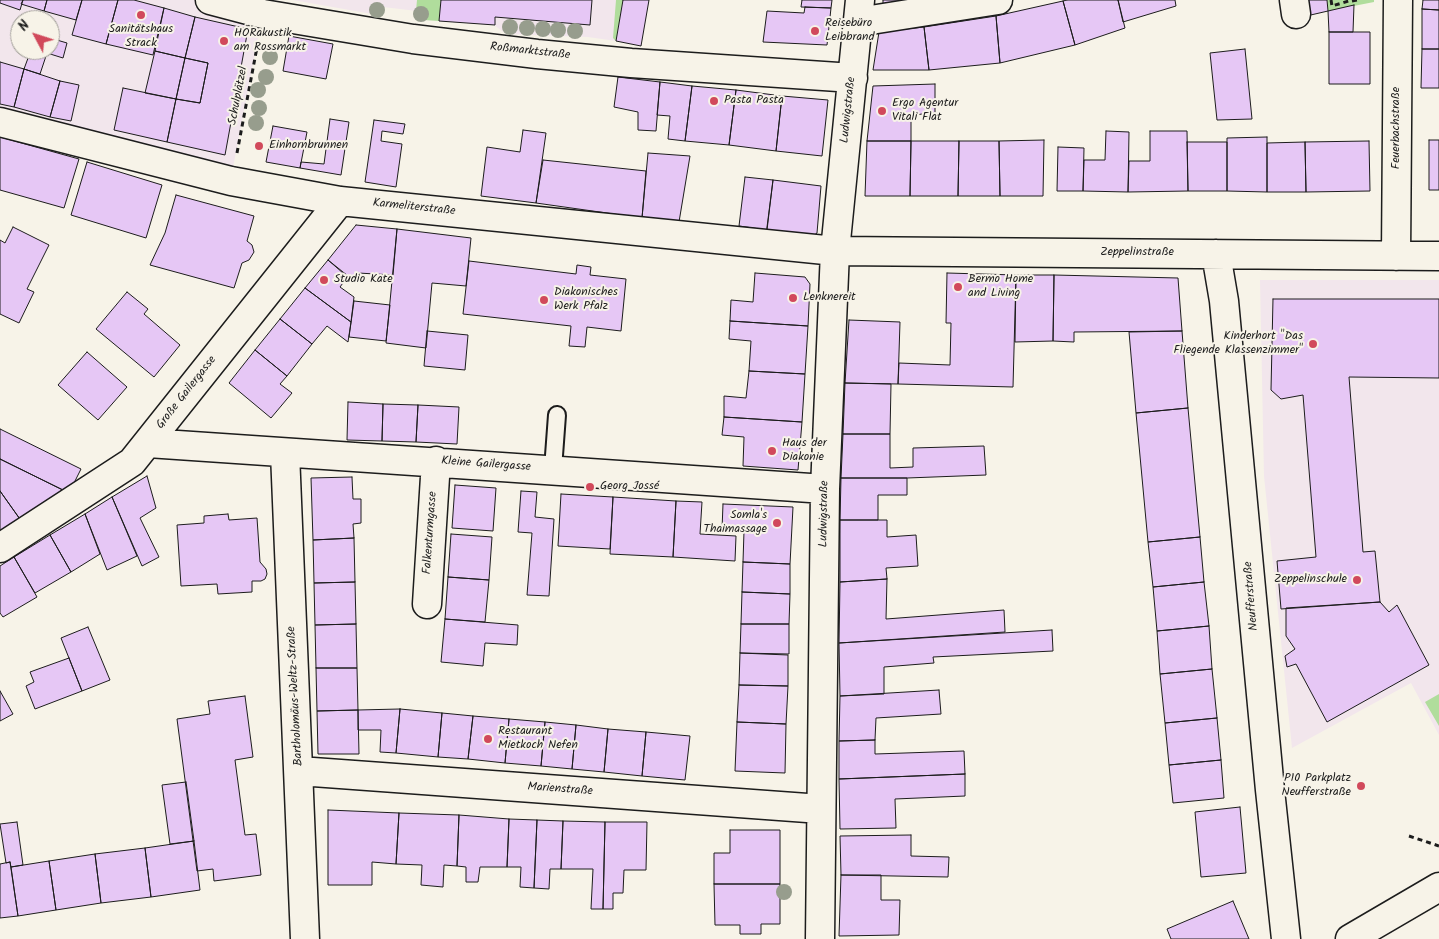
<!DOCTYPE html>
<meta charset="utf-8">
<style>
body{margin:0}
#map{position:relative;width:1439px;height:939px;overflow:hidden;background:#f7f3e8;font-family:Kalam,sans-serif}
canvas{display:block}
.north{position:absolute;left:10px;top:10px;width:50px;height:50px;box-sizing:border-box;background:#f7f3e8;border:1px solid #9f9d96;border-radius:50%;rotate:310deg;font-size:14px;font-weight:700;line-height:20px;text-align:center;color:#1c1c1c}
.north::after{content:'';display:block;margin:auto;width:18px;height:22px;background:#d1495b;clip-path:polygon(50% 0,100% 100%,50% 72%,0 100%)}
</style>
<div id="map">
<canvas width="1439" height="939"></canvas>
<div class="north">N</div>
</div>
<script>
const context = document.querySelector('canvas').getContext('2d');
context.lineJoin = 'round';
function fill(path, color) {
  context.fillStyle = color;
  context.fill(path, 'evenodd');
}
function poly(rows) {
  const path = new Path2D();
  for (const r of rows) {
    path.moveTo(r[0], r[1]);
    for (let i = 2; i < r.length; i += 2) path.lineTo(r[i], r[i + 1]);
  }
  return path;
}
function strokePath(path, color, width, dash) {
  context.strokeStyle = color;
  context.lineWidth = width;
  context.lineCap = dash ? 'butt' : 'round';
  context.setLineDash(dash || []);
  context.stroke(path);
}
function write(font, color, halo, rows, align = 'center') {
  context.font = font + ' Kalam,sans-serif';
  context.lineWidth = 4;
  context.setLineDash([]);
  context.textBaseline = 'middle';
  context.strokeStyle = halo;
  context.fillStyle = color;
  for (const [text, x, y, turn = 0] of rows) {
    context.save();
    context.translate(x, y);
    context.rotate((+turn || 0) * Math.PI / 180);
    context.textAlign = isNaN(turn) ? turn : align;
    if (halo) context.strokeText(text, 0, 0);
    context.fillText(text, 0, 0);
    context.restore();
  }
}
fill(poly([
 [0,0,201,0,262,17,230,183,0,125],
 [20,20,50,20,50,50,20,50],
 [293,0,623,0,616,41,588,37,506,34,494,25,424,20,425,12,375,6,372,14],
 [1260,280,1439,280,1439,735,1411,683,1292,748,1264,476]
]), '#f2e6ec');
fill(poly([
 [417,0,441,0,439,21,424,20,425,12,416,11],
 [616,0,623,0,616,41,613,38],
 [1327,0,1374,0,1374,2,1328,11],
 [1439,694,1439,726,1425,702]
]), '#b0dd9c');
const building = poly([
 [0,0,23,0,20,10,0,3,0,0],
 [23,0,47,0,44,11,21,4,23,0],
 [47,0,82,0,76,20,44,11,47,0],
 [82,0,118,0,106,44,72,35,82,0],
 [118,0,134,0,164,8,153,55,106,44,118,0],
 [441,0,592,0,590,25,495,17,495,25,439,21,441,0],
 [623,0,649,0,641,46,616,41,623,0],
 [802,0,832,0,831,8,801,7,802,0],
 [883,0,914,0,883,5,883,0],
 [1067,0,1118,0,1125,28,1075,45,1063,1,1067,0],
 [1118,0,1175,0,1176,6,1123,22,1118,0],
 [1301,0,1327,0,1328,11,1302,17,1301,0],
 [1423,0,1439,0,1439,10,1422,9,1423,0],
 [1063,1,1075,45,1000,63,996,16,1063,1],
 [1354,5,1353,32,1329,32,1328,11,1354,5],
 [805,7,831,8,827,45,763,42,767,11,804,13,805,7],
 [164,8,195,17,185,58,155,51,164,8],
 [1422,9,1439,10,1439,49,1422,49,1422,9],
 [996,16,1000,63,929,70,924,27,996,16],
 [195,17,248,29,225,155,167,142,176,99,200,103,208,63,185,58,195,17],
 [924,27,929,70,873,70,879,32,924,27],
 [1329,32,1370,32,1370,84,1329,84,1329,32],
 [289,36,333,44,326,79,283,71,289,36],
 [50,38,67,43,63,58,47,53,40,74,24,69,31,50,50,50,50,38],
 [1245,49,1252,119,1217,120,1210,53,1245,49],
 [1422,49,1439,49,1439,88,1421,88,1422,49],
 [155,51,185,58,176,99,145,93,155,51],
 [185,58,208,63,200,103,176,99,185,58],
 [0,62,24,69,14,107,0,104,0,62],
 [24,69,60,81,50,117,14,107,24,69],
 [618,77,660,82,656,131,638,130,638,112,614,107,618,77],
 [60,81,79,85,71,121,50,117,60,81],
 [660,82,692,86,685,141,668,139,670,116,657,115,660,82],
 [935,84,935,113,911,115,911,141,867,141,873,86,935,84],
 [692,86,736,90,729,145,685,141,692,86],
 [123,88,176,99,167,142,114,130,123,88],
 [736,90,782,96,776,151,729,145,736,90],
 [782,96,828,100,822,156,776,151,782,96],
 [330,119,349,122,341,175,300,168,301,162,324,164,330,119],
 [374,120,405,124,403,134,382,131,381,141,402,144,396,187,365,182,374,120],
 [273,126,307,132,300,168,266,162,273,126],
 [523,130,546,133,536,203,481,196,487,147,520,152,523,130],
 [1106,131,1129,132,1128,192,1083,191,1084,160,1105,160,1106,131],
 [1150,131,1187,131,1188,191,1128,192,1129,161,1150,161,1150,131],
 [0,137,79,159,64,208,0,190,0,137],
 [1267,137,1267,192,1227,191,1227,138,1267,137],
 [1044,140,1043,196,1000,196,999,141,1044,140],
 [1429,140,1439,140,1439,190,1429,190,1429,140],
 [867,141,911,141,910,196,865,196,867,141],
 [911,141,959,141,958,196,910,196,911,141],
 [959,141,999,141,1000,196,958,196,959,141],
 [1369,141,1370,191,1306,192,1305,142,1369,141],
 [1187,142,1227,142,1227,191,1188,191,1187,142],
 [1305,142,1306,192,1267,192,1267,143,1305,142],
 [1058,147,1084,148,1083,191,1057,191,1058,147],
 [648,153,690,156,679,222,642,218,648,153],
 [543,160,646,171,642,218,536,203,543,160],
 [87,162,162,185,146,238,71,215,87,162],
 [745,177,773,180,767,230,739,226,745,177],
 [773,180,821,186,817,233,808,240,766,235,773,180],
 [176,195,254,216,247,241,252,245,254,252,249,260,242,263,234,288,150,265,165,233,176,195],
 [356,225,397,229,393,275,358,273,351,280,328,260,356,225],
 [13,227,49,245,27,289,34,292,19,323,0,314,0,240,5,243,13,227],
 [397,229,471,238,466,286,432,283,426,348,386,343,397,229],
 [328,260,348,276,340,287,354,297,351,322,305,288,328,260],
 [469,261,576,274,577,265,591,267,590,275,626,279,621,331,587,327,585,347,569,346,571,326,463,314,469,261],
 [755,273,805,277,810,284,808,326,730,321,731,300,753,302,755,273],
 [947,273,1016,275,1013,387,898,384,899,363,950,365,951,323,946,323,947,273],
 [1016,275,1054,275,1053,341,1015,342,1016,275],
 [1054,275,1178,278,1182,331,1074,332,1074,342,1053,341,1054,275],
 [305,288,351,322,348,342,327,326,312,344,280,319,305,288],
 [127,292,148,309,144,314,180,345,154,377,96,329,127,292],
 [1273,299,1439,299,1439,378,1349,377,1363,552,1375,551,1380,602,1281,609,1277,561,1316,557,1303,395,1281,399,1271,390,1273,299],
 [354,301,390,305,386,341,349,337,354,301],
 [280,319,312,344,287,376,255,350,280,319],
 [849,320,900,322,898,384,845,383,849,320],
 [730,321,808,326,805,374,749,371,751,341,729,339,730,321],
 [427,331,468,335,465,370,424,366,427,331],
 [1182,331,1188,408,1136,413,1129,332,1182,331],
 [255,350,287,376,280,384,292,393,271,418,229,383,255,350],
 [87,352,127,387,98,420,58,385,87,352],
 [749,371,805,374,802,422,724,417,724,396,746,398,749,371],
 [845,383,891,384,890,434,843,434,845,383],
 [348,402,383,404,382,441,347,440,348,402],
 [383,404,418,405,416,442,382,441,383,404],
 [418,405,459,407,457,444,416,442,418,405],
 [1188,408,1200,537,1148,542,1136,413,1188,408],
 [724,417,802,422,798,470,743,466,744,437,722,435,724,417],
 [0,429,81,469,69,493,0,459,0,429],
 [843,434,890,434,890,468,913,467,913,448,984,446,986,475,907,478,841,478,843,434],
 [0,459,69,493,22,522,0,491,0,459],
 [147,476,156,508,140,518,159,557,142,566,112,497,147,476],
 [352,477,353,499,361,499,361,523,353,524,354,538,313,540,311,478,352,477],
 [841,478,907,478,907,495,878,495,878,520,840,520,841,478],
 [455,485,496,488,493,531,452,528,455,485],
 [0,491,22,522,0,536,0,491],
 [521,491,537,492,535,517,554,519,549,596,527,595,532,533,518,532,521,491],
 [561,494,613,497,610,549,558,546,561,494],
 [112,497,137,556,107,570,85,514,112,497],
 [613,497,676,501,673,557,610,554,613,497],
 [676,501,702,502,700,534,736,536,735,561,673,557,676,501],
 [723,504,793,507,790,564,743,562,744,531,722,530,723,504],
 [85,514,100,554,71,572,50,535,85,514],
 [228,514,229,520,257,518,260,562,266,569,267,574,265,579,261,581,252,581,252,592,218,594,217,584,181,586,177,525,204,523,204,516,228,514],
 [840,520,887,520,887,537,916,535,918,566,886,568,887,579,840,582,840,520],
 [451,534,492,537,489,580,448,577,451,534],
 [50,535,71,572,35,593,14,557,50,535],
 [1200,537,1204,582,1153,587,1148,542,1200,537],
 [354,538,355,582,314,583,313,540,354,538],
 [14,557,37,597,3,617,0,613,0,566,14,557],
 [743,562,790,564,790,594,742,592,743,562],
 [448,577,489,580,485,622,445,619,448,577],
 [887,579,886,619,1004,610,1005,632,839,643,840,582,887,579],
 [355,582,356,624,315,625,314,583,355,582],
 [1204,582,1209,626,1157,631,1153,587,1204,582],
 [742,592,790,594,789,624,741,624,742,592],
 [1380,602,1389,612,1397,605,1429,665,1327,722,1296,664,1287,667,1285,656,1295,649,1286,636,1286,608,1380,602],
 [445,619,518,625,517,645,485,643,483,666,441,662,445,619],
 [356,624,357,668,316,668,315,625,356,624],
 [741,624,789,624,789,654,740,653,741,624],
 [1209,626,1212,669,1160,674,1157,631,1209,626],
 [88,627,110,680,82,691,61,638,88,627],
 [1052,630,1053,651,933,657,934,663,884,667,884,694,840,696,839,643,1052,630],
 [740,653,788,655,788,686,739,685,740,653],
 [69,658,82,691,35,709,26,686,34,682,30,672,69,658],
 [316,668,357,668,358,710,317,711,316,668],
 [1212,669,1217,718,1165,723,1160,674,1212,669],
 [739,685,788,686,786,724,737,722,739,685],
 [939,690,941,714,876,718,875,740,839,741,840,696,939,690],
 [0,691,13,714,0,721,0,691],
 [245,696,253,757,235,760,245,835,256,834,261,875,214,881,213,869,197,871,177,719,210,714,208,701,245,696],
 [400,709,442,713,438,757,396,753,400,709],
 [400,709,396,753,380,752,381,730,358,730,358,710,400,709],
 [358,710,359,754,318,754,317,711,358,710],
 [442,713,473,716,468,759,438,757,442,713],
 [473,716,509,719,505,763,468,759,473,716],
 [1217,718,1221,760,1169,765,1165,723,1217,718],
 [509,719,545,722,541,766,505,763,509,719],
 [545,722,576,725,572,769,541,766,545,722],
 [737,722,786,724,785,773,735,771,737,722],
 [576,725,608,729,604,772,572,769,576,725],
 [608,729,646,732,642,776,604,772,608,729],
 [646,732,690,736,685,780,642,776,646,732],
 [875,740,875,754,964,751,965,774,839,779,839,741,875,740],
 [1221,760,1224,798,1173,803,1169,765,1221,760],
 [965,774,965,796,895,799,896,828,840,829,839,779,965,774],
 [186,782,194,841,170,844,162,785,186,782],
 [1240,807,1246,873,1201,877,1195,812,1240,807],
 [328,810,399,813,396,864,372,862,372,885,328,885,328,810],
 [399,813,459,815,457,866,444,865,443,887,421,885,422,865,396,864,399,813],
 [459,815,509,819,507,867,480,867,478,882,466,882,466,867,457,866,459,815],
 [509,819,537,820,534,888,520,887,521,867,507,867,509,819],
 [537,820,563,821,561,869,550,869,549,889,534,888,537,820],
 [563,821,605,822,603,909,591,909,593,869,561,869,563,821],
 [17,822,23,865,11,867,10,862,6,863,0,824,17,822],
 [605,822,647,822,646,870,624,870,623,893,613,893,613,909,603,909,605,822],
 [730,830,780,830,780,884,714,884,714,853,730,853,730,830],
 [911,835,911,856,949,857,948,877,841,875,840,836,911,835],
 [194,841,200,890,151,897,145,848,194,841],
 [145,848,151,897,101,903,95,854,145,848],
 [95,854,101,903,56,910,49,861,95,854],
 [49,861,56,910,18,916,11,867,49,861],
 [10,862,18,916,0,918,0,864,10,862],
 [841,875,881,875,881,900,900,900,899,935,839,936,841,875],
 [714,884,780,884,780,924,761,924,761,934,740,934,740,925,715,925,714,884],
 [1233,901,1249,939,1171,939,1167,929,1233,901]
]);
fill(building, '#e6c7f5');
strokePath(building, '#1c1c1c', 1);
const lane = poly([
 [553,469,557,415]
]);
const street = poly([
 [210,0,263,14,413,39,537,54,631,63,853,78],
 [1294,0,1296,14],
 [858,22,998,0],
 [0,122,231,181,340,201,835,251,1439,256],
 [1216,254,1224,301,1270,790,1286,939],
 [1396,256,1398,0],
 [148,443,825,489],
 [285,453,305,939],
 [0,548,132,462,340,201],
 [427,604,436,461],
 [299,771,821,809],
 [820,939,825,489,835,251,860,0]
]);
const secondary = poly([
 [1350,939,1439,887]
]);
strokePath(lane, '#1c1c1c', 20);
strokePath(street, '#1c1c1c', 31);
strokePath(secondary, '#1c1c1c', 31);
strokePath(poly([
 [1331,0,1332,6,1352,0],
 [1352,1,1357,0],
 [237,153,258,42],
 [1409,836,1439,846]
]), '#1c1c1c', 3, [5, 4]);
strokePath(lane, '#f7f3e8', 16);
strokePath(street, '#f7f3e8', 28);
strokePath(secondary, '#f7f3e8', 28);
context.fillStyle = '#979d8d';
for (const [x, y] of [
 [377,10],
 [421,14],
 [510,27],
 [527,28],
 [543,29],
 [558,30],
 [575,31],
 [270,57],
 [266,77],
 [258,90],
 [259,108],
 [256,123],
 [784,892]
]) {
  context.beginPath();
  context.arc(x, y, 8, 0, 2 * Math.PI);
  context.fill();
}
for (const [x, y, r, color] of [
 [141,15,5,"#d1495b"],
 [815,31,5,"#d1495b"],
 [224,41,5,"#d1495b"],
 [714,101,5,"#d1495b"],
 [882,111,5,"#d1495b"],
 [259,146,5,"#d1495b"],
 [324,280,5,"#d1495b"],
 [958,287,5,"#d1495b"],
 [793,298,5,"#d1495b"],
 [544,300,5,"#d1495b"],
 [1313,344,5,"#d1495b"],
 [772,451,5,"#d1495b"],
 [590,487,5,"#d1495b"],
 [777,523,5,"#d1495b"],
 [1357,580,5,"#d1495b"],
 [488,739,5,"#d1495b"],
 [1361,786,5,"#d1495b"]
]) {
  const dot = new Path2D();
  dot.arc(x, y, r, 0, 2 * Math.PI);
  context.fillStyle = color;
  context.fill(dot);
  strokePath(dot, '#f7f3e8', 2);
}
write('12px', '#1c1c1c', '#f7f3e8', [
 ["Reisebüro",825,24],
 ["Leibbrand",825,38],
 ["Sanitätshaus",141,30,"center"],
 ["Strack",141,44,"center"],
 ["HÖRakustik",234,34],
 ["am Rossmarkt",234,48],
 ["Pasta Pasta",724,101],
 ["Ergo Agentur",892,104],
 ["Vitali Flat",892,118],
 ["Einhornbrunnen",269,146],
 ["Studio Kate",334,280],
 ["Bermo Home",968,280],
 ["and Living",968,294],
 ["Diakonisches",554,293],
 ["Werk Pfalz",554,307],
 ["Lenknereit",803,298],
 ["Kinderhort \"Das",1303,337,"right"],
 ["Fliegende Klassenzimmer\"",1303,351,"right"],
 ["Haus der",782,444],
 ["Diakonie",782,458],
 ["Georg Jossé",600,487],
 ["Somla's",767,516,"right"],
 ["Thaimassage",767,530,"right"],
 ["Zeppelinschule",1347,580,"right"],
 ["Restaurant",498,732],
 ["Mietkoch Nefen",498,746],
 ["P10 Parkplatz",1351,779,"right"],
 ["Neufferstraße",1351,793,"right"]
], 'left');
write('12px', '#1c1c1c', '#f7f3e8', [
 ["Roßmarktstraße",530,52,6],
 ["Schulplätzel",239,96,-79],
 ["Ludwigstraße",849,110,-84],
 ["Feuerbachstraße",1397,128,-90],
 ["Karmeliterstraße",414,208,6],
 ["Zeppelinstraße",1137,253],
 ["Große Gailergasse",187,393,-52],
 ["Kleine Gailergasse",486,465,4],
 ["Ludwigstraße",825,514,-89],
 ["Falkenturmgasse",431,533,-86],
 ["Neufferstraße",1252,596,-95],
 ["Bartholomäus-Weltz-Straße",296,696,-93],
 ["Marienstraße",560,790,4]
]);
</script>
